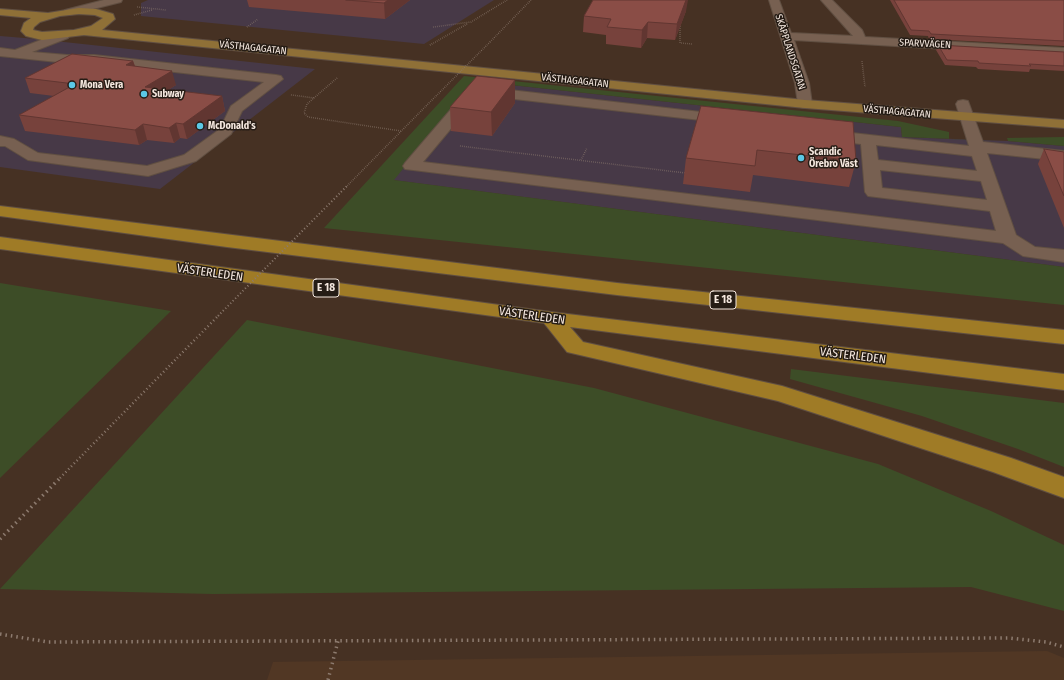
<!DOCTYPE html>
<meta charset="utf-8">
<style>
body{margin:0}
canvas{display:block;background:#463123}
</style>
<canvas width="1064" height="680"></canvas>
<script>
const context = document.querySelector('canvas').getContext('2d');
context.lineJoin = 'round';
function fill(path, color) {
  context.fillStyle = color;
  context.fill(path, 'evenodd');
}
function poly(rows) {
  const path = new Path2D();
  for (const r of rows) {
    path.moveTo(r[0], r[1]);
    for (let i = 2; i < r.length; i += 2) path.lineTo(r[i], r[i + 1]);
  }
  return path;
}
function strokePath(path, color, width, dash) {
  context.strokeStyle = color;
  context.lineWidth = width;
  context.lineCap = dash ? 'butt' : 'round';
  context.setLineDash(dash || []);
  context.stroke(path);
}
function write(font, color, halo, rows, align = 'center') {
  context.font = font + ' "Fira Sans Condensed",sans-serif';
  context.lineWidth = 3;
  context.setLineDash([]);
  context.textBaseline = 'middle';
  context.strokeStyle = halo;
  context.fillStyle = color;
  for (const [text, x, y, turn = 0] of rows) {
    context.save();
    context.translate(x, y);
    context.rotate((+turn || 0) * Math.PI / 180);
    context.textAlign = isNaN(turn) ? turn : align;
    if (halo) context.strokeText(text, 0, 0);
    context.fillText(text, 0, 0);
    context.restore();
  }
}
fill(poly([
 [148,0,494,0,424,44,141,16,141,3],
 [0,36,36,39,315,69,160,189,0,167],
 [474,81,901,127,902,137,1008,141,1064,146,1064,267,393,180]
]), '#473947');
fill(poly([
 [1047,651,1064,658,1064,680,267,680,273,662]
]), '#513724');
fill(poly([
 [464,76,898,121,949,132,949,139,1008,141,1007,138,1064,137,1064,146,1008,141,902,137,901,127,474,81,394,180,1064,267,1064,305,324,228],
 [0,283,171,311,0,478],
 [247,320,594,388,878,464,991,511,1064,545,1064,611,971,587,213,594,0,589],
 [791,369,1064,403,1064,467,1018,449,922,416,790,379]
]), '#3d4d27');
const minor = poly([
 [104,0,122,0,121,2,69,15,63,12,65,10,104,0],
 [769,0,779,0,791,33,853,36,821,0,832,0,862,30,865,37,1064,48,1064,56,794,40,809,83,812,104,810,107,805,108,800,107,798,104,795,83,769,0],
 [64,31,68,32,70,35,68,38,32,52,67,55,94,55,276,75,281,76,283,79,242,111,231,134,196,161,148,176,28,160,5,146,0,146,0,136,14,139,38,153,147,166,184,155,220,129,231,106,264,82,94,63,67,63,0,56,0,48,15,50,64,31],
 [475,86,727,115,732,116,734,119,732,122,727,123,479,95,423,162,996,231,990,211,868,196,865,192,861,144,825,140,820,138,817,135,820,132,825,130,969,146,956,104,958,101,963,100,968,101,983,142,1064,151,1064,161,987,153,1016,235,1035,247,1064,250,1064,262,1023,256,1003,243,405,169,403,166,405,163,470,87,475,86],
 [876,145,972,156,977,171,878,160,876,145],
 [880,170,981,181,987,200,882,188,880,170]
]);
const major = poly([
 [79,8,96,9,113,14,115,19,102,30,805,100,1064,120,1064,128,805,108,84,35,42,40,26,36,21,31,24,23,31,18,0,15,0,9,48,13,79,8],
 [79,14,95,15,103,18,91,26,74,30,42,32,33,30,34,27,40,22,60,16,79,14]
]);
const highway = poly([
 [0,206,617,283,1064,330,1064,344,617,295,227,247,0,216,0,206],
 [0,237,551,312,1064,374,1064,390,570,327,583,342,782,386,1011,458,1064,477,1064,498,993,472,778,401,567,352,544,323,0,249,0,237]
]);
strokePath(minor, '#604f42', 2);
strokePath(major, '#604f42', 2);
strokePath(highway, '#604f42', 2);
strokePath(poly([
 [137,7,166,10],
 [134,15,152,10],
 [680,26,680,43,692,44],
 [247,27,258,19],
 [433,27,471,22,507,0],
 [490,42,531,0],
 [430,45,467,24],
 [862,61,865,87],
 [337,78,307,104,304,113,308,117,401,131],
 [291,95,314,98],
 [460,146,686,173],
 [581,160,587,148],
 [346,187,429,103]
]), '#8d7b6f', 1.5, [0.5, 1.5]);
strokePath(poly([
 [341,192,347,186]
]), '#8d7b6f', 2, [1, 2.5]);
strokePath(poly([
 [60,478,177,358]
]), '#8d7b6f', 2.5, [1, 3]);
strokePath(poly([
 [0,539,61,477],
 [0,634,48,642,1009,638,1046,642,1064,647],
 [328,680,338,641]
]), '#8d7b6f', 3.5, [1.5, 4]);
fill(minor, '#776051');
fill(major, '#8f7037');
fill(highway, '#9f7b26');
strokePath(poly([
 [429,103,490,42]
]), '#8d7b6f', 1.5, [0.5, 1.5]);
strokePath(poly([
 [218,316,341,192]
]), '#8d7b6f', 2, [1, 2.5]);
strokePath(poly([
 [177,358,219,315]
]), '#8d7b6f', 2.5, [1, 3]);
fill(poly([
 [247,0,410,0,385,19,249,7],
 [890,0,1064,0,1064,46,929,39,928,36,910,35],
 [686,11,675,40,647,38,641,48,606,44,606,35,583,32,584,16],
 [938,45,1064,52,1064,71,1030,69,1029,72,978,69,976,67,945,65,936,50],
 [133,61,135,66,176,85,168,90,222,96,225,111,187,139,180,138,174,143,147,140,139,145,25,131,19,115,54,96,30,93,25,78],
 [515,80,515,103,492,136,451,131,450,107],
 [701,106,856,161,849,187,753,175,750,192,683,184,686,158],
 [1044,149,1064,152,1064,228,1038,164]
]), '#77423c');
fill(poly([
 [388,0,410,0,385,19,384,3],
 [686,0,688,0,686,11,675,40,677,24],
 [648,22,647,38,641,48,642,30],
 [133,61,138,75,126,65],
 [172,71,176,85,149,102,145,87],
 [515,80,515,103,492,136,491,112],
 [222,96,225,111,187,139,183,124],
 [176,123,180,138,174,143,169,128],
 [143,124,147,140,139,145,135,130]
]), '#613631');
const building = poly([
 [346,0,388,0,384,3,346,0],
 [593,0,686,0,677,24,648,22,642,30,607,27,611,19,584,16,593,0],
 [894,0,1064,0,1064,41,931,34,929,31,911,30,894,0],
 [938,45,1064,52,1064,66,1029,64,1031,66,979,63,978,61,947,60,938,45],
 [72,54,133,61,126,65,172,71,145,87,222,96,183,124,176,123,169,128,143,124,135,130,19,115,75,84,25,78,72,54],
 [477,76,515,80,491,112,450,107,477,76],
 [701,106,853,122,856,161,757,150,755,166,686,158,701,106],
 [1044,149,1064,152,1064,196,1044,149]
]);
fill(building, '#8a4d46');
strokePath(building, '#613631', 1);
for (const [x, y, r, color] of [
 [72,85,4,"#5bc8e6"],
 [144,94,4,"#5bc8e6"],
 [200,126,4,"#5bc8e6"],
 [801,158,4,"#5bc8e6"]
]) {
  const dot = new Path2D();
  dot.arc(x, y, r, 0, 2 * Math.PI);
  context.fillStyle = color;
  context.fill(dot);
  strokePath(dot, '#251c15', 1.5);
}
write('10px', '#f5e8df', '#251c15', [
 ["SPARVVÄGEN",925,44,3],
 ["VÄSTHAGAGATAN",253,48,6],
 ["SKÄPPLANDSGATAN",790,52,72],
 ["VÄSTHAGAGATAN",575,81,6],
 ["VÄSTHAGAGATAN",897,112,5]
]);
write('bold 10px', '#f5e8df', '#251c15', [
 ["Mona Vera",80,85],
 ["Subway",152,94],
 ["McDonald's",208,126],
 ["Scandic",809,152],
 ["Örebro Väst",809,164]
], 'left');
for (const [x, y, w] of [
 [326,288,26],
 [723,300,26]
]) {
  const box = new Path2D();
  box.roundRect(x - w / 2, y - 9, w, 18, 3);
  context.fillStyle = '#251c15';
  context.fill(box);
  strokePath(box, '#f5e8df', 1);
}
write('bold 11px', '#f5e8df', null, [
 ["E 18",326,288],
 ["E 18",723,300]
]);
write('12px', '#f5e8df', '#251c15', [
 ["VÄSTERLEDEN",210,273,8],
 ["VÄSTERLEDEN",532,316,8],
 ["VÄSTERLEDEN",853,356,7]
]);
</script>
